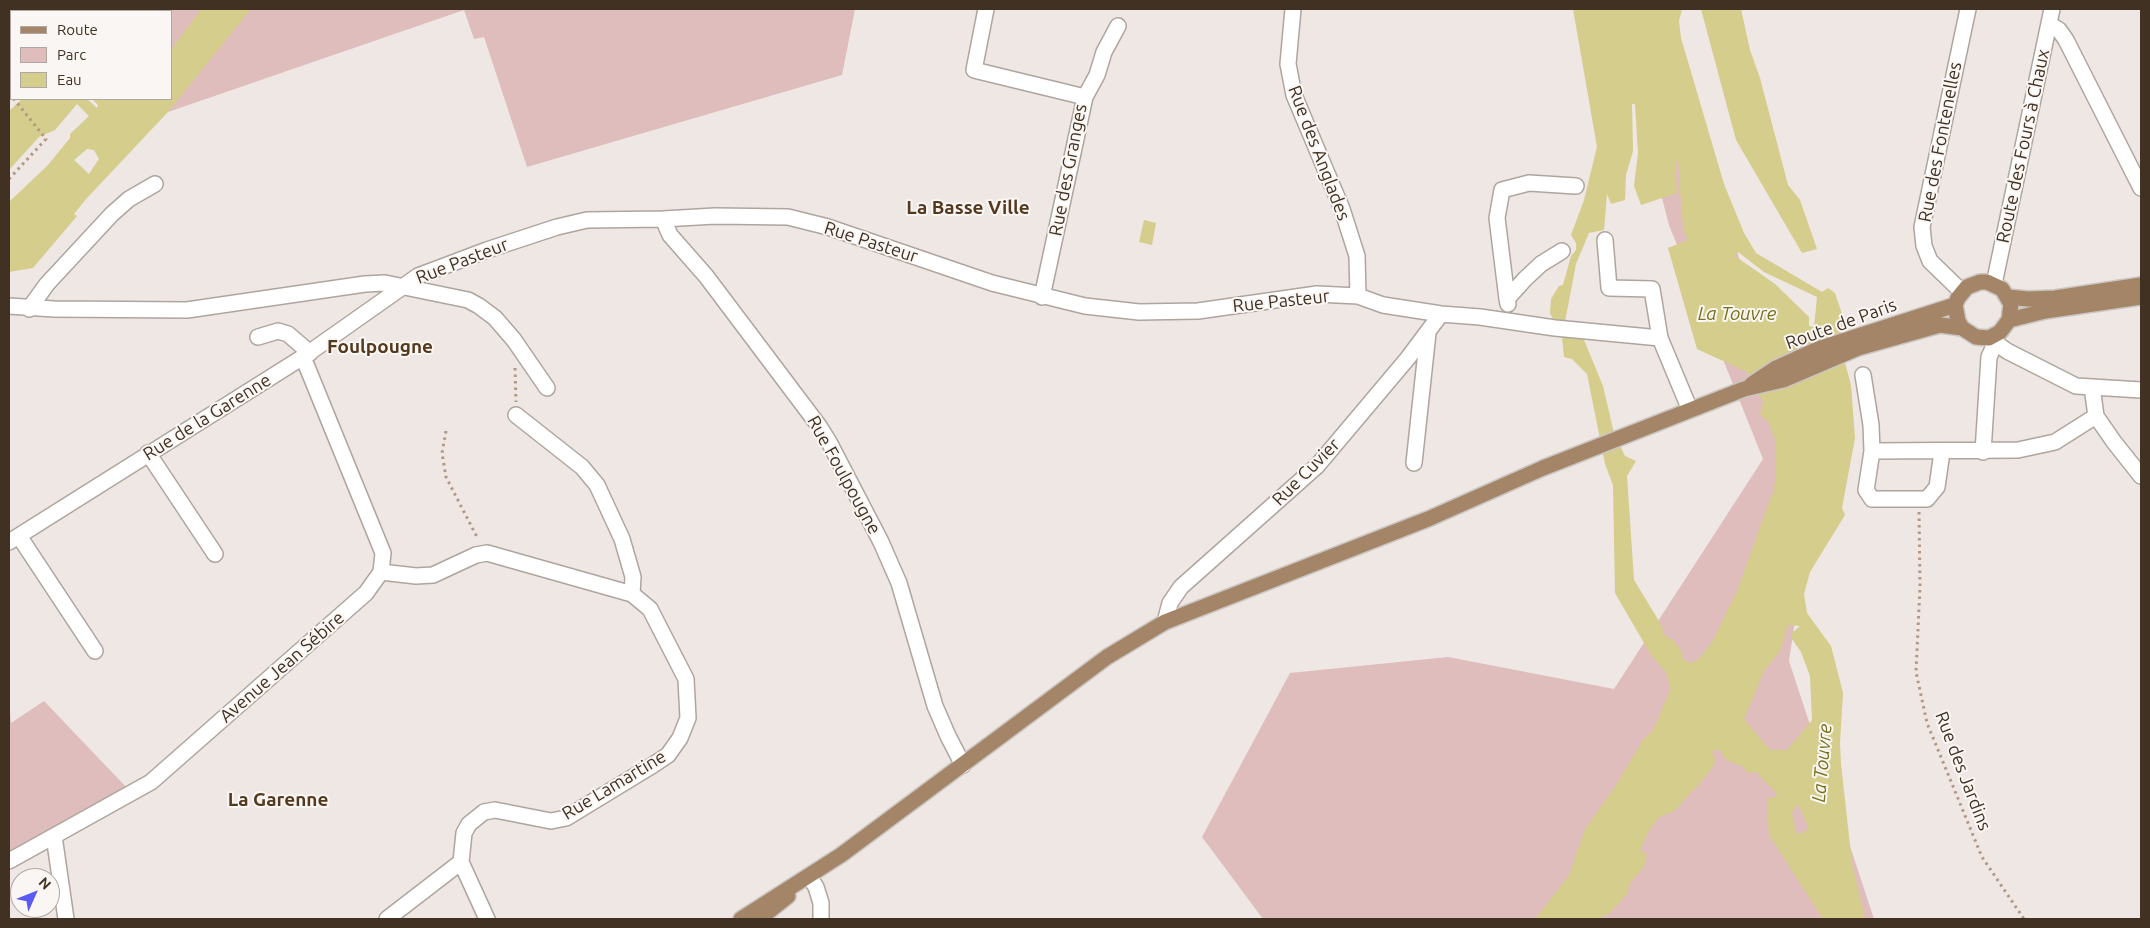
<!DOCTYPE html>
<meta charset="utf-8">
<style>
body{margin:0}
#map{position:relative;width:2150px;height:928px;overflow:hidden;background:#eee7e4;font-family:Ubuntu,sans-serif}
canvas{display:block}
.frame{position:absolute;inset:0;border:10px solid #403122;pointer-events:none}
.legend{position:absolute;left:10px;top:10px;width:162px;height:90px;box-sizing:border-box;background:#faf6f4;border:1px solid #b0a7a0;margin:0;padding:6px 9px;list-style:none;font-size:15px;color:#403122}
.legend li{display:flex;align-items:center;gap:10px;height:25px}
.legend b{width:25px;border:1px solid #b0a7a0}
.north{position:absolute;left:10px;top:868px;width:50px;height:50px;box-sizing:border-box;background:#faf6f4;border:1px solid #b0a7a0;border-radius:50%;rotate:46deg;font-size:14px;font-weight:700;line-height:20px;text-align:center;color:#403122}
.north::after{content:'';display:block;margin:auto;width:18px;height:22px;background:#5a5af5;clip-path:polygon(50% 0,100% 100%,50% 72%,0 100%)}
</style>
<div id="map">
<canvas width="2150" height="928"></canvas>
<div class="frame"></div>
<ul class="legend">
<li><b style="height:6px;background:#a48567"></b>Route</li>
<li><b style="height:14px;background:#dfbdbc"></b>Parc</li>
<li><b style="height:14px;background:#d4cd8b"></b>Eau</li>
</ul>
<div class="north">N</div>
</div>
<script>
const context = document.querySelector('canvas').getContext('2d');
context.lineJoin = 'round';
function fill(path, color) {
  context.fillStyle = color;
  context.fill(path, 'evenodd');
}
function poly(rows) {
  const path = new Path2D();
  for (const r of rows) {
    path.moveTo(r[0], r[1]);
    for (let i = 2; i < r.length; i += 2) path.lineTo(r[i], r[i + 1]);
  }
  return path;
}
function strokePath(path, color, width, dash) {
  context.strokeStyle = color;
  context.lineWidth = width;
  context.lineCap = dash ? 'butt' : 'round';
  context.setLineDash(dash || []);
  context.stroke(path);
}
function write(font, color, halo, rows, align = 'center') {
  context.font = font + ' Ubuntu,sans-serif';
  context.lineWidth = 4;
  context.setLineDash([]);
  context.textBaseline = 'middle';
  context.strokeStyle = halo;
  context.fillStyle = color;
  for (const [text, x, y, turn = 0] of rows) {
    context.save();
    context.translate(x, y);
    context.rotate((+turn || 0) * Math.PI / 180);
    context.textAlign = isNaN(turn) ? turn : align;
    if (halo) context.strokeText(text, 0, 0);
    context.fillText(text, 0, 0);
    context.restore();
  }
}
fill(poly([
 [9,9,44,9,43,11,11,11,11,79,9,85],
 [139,9,855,9,842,75,527,167,484,37,474,39,464,10,168,112,171,99,171,11,137,11],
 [1613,9,1734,239,1809,526,1789,661,1874,919,1263,919,1202,837,1290,673,1448,657,1614,689,1763,459,1669,225],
 [44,701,128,789,9,851,9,703,11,723]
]), '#dfbdbc');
fill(poly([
 [201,9,251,9,168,112,87,198,74,214,77,216,33,268,9,272,9,202,48,165,70,138,70,134,89,116,77,104,55,130,39,137,9,170,9,111,22,99,87,99,97,108,98,105,92,99,171,99,171,50],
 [87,149,94,150,99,159,89,174,74,160],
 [1573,9,1682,9,1679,21,1681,38,1724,184,1744,233,1756,253,1822,292,1828,288,1835,293,1846,326,1838,337,1851,385,1855,438,1842,508,1845,515,1810,572,1804,594,1807,613,1831,646,1843,693,1840,743,1841,764,1852,863,1865,919,1823,919,1769,835,1767,802,1768,798,1775,797,1777,794,1756,772,1747,773,1744,767,1726,760,1720,750,1715,750,1712,752,1715,759,1713,767,1700,783,1674,811,1659,817,1649,831,1640,850,1647,854,1644,867,1630,883,1627,894,1610,913,1597,919,1535,919,1569,875,1585,829,1614,788,1643,740,1653,730,1669,693,1669,683,1667,674,1651,655,1615,593,1613,485,1605,464,1587,374,1572,359,1564,357,1562,337,1550,313,1551,299,1559,286,1563,285,1571,256,1576,250,1576,243,1571,235,1584,200,1597,147],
 [1632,104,1635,104,1638,153,1634,186,1641,205,1677,193,1675,161,1678,161,1683,229,1688,240,1668,248,1697,349,1747,372,1763,402,1760,414,1769,423,1776,442,1775,483,1773,491,1777,492,1772,494,1737,591,1712,642,1698,660,1692,663,1683,660,1682,652,1673,640,1665,636,1659,621,1634,580,1627,476,1636,461,1625,456,1614,433,1603,386,1584,340,1565,322,1576,264,1589,233,1604,230,1607,194,1611,204,1625,200,1626,175,1633,151],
 [1738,252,1764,272,1817,297,1814,327,1809,326,1809,317,1775,284,1735,256],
 [1788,625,1800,626,1792,633,1792,639,1801,652,1810,676,1812,720,1787,750,1770,750,1744,719,1764,671,1780,651],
 [1798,804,1807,824,1807,830,1799,834,1796,833,1792,813],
 [1701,9,1741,9,1750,50,1760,78,1788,185,1800,200,1817,249,1802,253,1736,140],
 [1144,220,1156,223,1152,245,1139,242]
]), '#d4cd8b');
const minor = poly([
 [986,9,974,70,1085,97],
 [1293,9,1288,64,1294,95,1342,209,1357,256,1358,296],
 [2049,24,2059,30,2066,40,2141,188],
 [663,219,670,235,706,276,819,426,829,442,881,542,899,583,935,706,948,736,963,765],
 [1605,240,1609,288,1652,289,1660,338],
 [1994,284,2052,9],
 [1962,292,1930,261,1924,246,1922,227,1968,9],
 [1042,297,1085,97,1097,75,1104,52,1118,26],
 [1507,299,1497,218,1502,190,1529,183,1576,186],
 [1508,304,1507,299,1525,279,1541,264,1562,251],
 [9,306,54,309,187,310,365,284,385,283,468,300,479,306,495,318,514,340,547,388],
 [29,309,47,284,112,214,129,199,155,184],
 [258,337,278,331,288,334,310,353],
 [1989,338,2007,351,2076,386,2141,390],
 [1863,375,1871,425,1872,451,1866,490,1872,499,1927,499,1937,487,1942,452],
 [2092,387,2096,416,2114,442,2141,476],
 [516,415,582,467,597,485,622,539,633,577,632,594],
 [1872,451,2018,450,2055,442,2096,416],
 [1983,452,1989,357,1995,344],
 [148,453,215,554],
 [1414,463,1428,333],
 [19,536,95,651],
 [9,542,303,357,418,276,487,250,557,227,587,220,663,219,715,216,788,217,828,227,992,283,1085,306,1139,312,1198,311,1317,294,1358,296,1383,305,1441,314,1480,317,1555,328,1660,338,1690,410],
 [381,572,416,576,433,575,476,555,487,553,632,594,650,609,686,679,688,718,680,738,668,755,653,765,566,818,551,821,495,810,484,812,469,824,464,833,461,862,487,919],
 [1165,622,1170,603,1181,587,1317,466,1408,358,1441,314],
 [9,861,54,836],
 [809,876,816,887,821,903,821,919],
 [66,919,54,836,151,782,366,593,381,572,383,553,303,357],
 [387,919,461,862]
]);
const major = poly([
 [2008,297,2028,299,2055,298,2141,285],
 [2009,320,2045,311,2141,297],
 [1752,384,1776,368,1818,349,1955,305],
 [741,919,841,855,1107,657,1165,622,1428,519,1543,468,1744,389,1783,380,1858,348,1940,325,1962,328,1976,337,1989,338,2000,332,2009,320,2011,304,2002,289,1987,282,1980,282,1967,287,1958,298,1955,305,1958,321,1962,328],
 [759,919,788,896]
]);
strokePath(minor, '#afa59e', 18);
strokePath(major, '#cac5c1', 18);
strokePath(poly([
 [58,11,59,9],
 [9,179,46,139,14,99],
 [515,368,516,402],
 [446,431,442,453,446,477,478,539],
 [1919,512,1920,587,1916,672,1927,723,1982,857,2024,919]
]), '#b29883', 3, [2.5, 4]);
strokePath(minor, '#fff', 15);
strokePath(major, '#a48567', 15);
write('18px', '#403122', '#faf6f4', [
 ["Rue des Fontenelles",1940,142,-79],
 ["Route des Fours à Chaux",2023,146,-78],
 ["Rue des Anglades",1319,153,69],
 ["Rue des Granges",1068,170,-79],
 ["Rue Pasteur",871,242,18],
 ["Rue Pasteur",462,261,-21],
 ["Rue Pasteur",1281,301,-6],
 ["Route de Paris",1841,324,-20],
 ["Rue de la Garenne",207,417,-32],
 ["Rue Cuvier",1306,472,-45],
 ["Rue Foulpougne",844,475,61],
 ["Avenue Jean Sébire",282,667,-41],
 ["Rue des Jardins",1963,771,69],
 ["Rue Lamartine",614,785,-31]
]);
write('bold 19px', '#53391e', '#faf6f4', [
 ["La Basse Ville",968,208],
 ["Foulpougne",380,347],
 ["La Garenne",278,800]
]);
write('italic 19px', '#79711a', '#faf6f4', [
 ["La Touvre",1737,314],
 ["La Touvre",1822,763,-85]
]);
</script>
